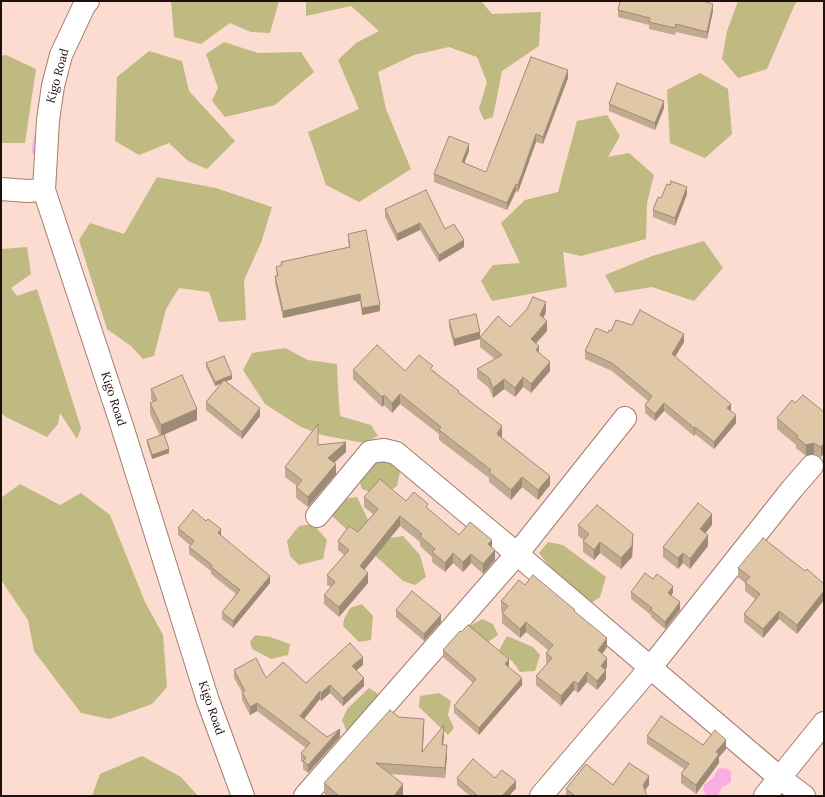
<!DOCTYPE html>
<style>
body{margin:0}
#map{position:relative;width:825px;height:797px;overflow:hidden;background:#fcdbd0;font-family:Lora,serif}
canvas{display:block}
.frame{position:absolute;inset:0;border:2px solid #1e100c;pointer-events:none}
</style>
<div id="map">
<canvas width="825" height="797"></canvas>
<div class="frame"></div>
</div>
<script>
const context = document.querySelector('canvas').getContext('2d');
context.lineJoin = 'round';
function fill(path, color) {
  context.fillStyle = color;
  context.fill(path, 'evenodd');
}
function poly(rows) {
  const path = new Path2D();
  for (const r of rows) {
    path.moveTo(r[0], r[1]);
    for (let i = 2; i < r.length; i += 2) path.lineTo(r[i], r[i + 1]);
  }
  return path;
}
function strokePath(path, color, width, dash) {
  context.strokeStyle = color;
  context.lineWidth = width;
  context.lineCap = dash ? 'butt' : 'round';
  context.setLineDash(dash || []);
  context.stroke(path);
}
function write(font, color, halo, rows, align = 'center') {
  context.font = font + ' Lora,serif';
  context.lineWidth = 4;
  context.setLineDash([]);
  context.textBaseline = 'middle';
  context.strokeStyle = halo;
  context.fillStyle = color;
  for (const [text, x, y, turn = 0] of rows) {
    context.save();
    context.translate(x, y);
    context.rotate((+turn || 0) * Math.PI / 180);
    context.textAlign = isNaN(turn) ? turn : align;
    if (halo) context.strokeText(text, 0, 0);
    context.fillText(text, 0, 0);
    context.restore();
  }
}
fill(poly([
 [171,1,279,1,270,33,251,32,230,23,201,44,174,37],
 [306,1,481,1,492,14,541,12,539,46,502,71,493,117,484,120,479,109,487,82,477,57,449,47,414,55,378,72,386,109,411,169,359,202,326,185,308,132,359,109,338,60,356,43,379,31,351,6,306,16],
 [738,1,799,1,795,4,767,69,738,78,722,59,727,31],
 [224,42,258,53,301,52,314,72,275,105,225,117,212,101,218,88,206,54],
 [149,51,182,61,189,91,235,141,207,169,188,161,169,143,139,155,115,141,117,77],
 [6,55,36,69,25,143,1,143,1,56],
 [700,73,728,89,732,134,705,158,670,143,667,90],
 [607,115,620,136,608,157,629,153,654,175,647,203,646,239,581,256,563,252,567,287,492,301,481,281,493,265,520,263,501,223,525,200,558,192,577,121],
 [157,177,216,188,272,207,261,243,244,280,246,320,219,322,209,292,179,288,166,309,154,356,143,359,131,346,107,329,79,240,90,223,124,234],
 [704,241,723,268,694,301,652,287,615,293,605,275,652,256],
 [27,247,31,274,11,288,17,296,37,289,81,428,77,439,60,413,58,424,47,437,6,417,1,413,1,249],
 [285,348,308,360,337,364,338,389,340,416,371,425,378,436,364,443,322,435,301,427,265,404,243,370,252,353],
 [381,458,401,467,397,486,382,496,362,489,359,480,363,472],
 [20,484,60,505,81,493,110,515,145,602,163,635,167,687,152,704,110,719,81,713,34,651,28,620,1,580,1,498],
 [357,497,372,528,385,539,403,536,420,555,426,577,415,585,403,581,332,516,341,499],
 [313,524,327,540,323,559,299,565,290,556,287,541,299,526],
 [548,542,563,545,606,577,600,597,586,607,559,579,539,553],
 [362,604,373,616,371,640,359,642,343,626,344,619,350,608],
 [482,619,493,624,498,635,487,643,471,641,470,626],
 [255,635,270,637,290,644,288,655,271,659,252,649,250,642],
 [507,636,533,647,540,655,535,671,520,672,513,662,499,650],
 [369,688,380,695,347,732,342,720,347,709],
 [439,693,451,701,448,715,454,728,448,735,419,707,420,696],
 [142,756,181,777,198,796,92,796,100,774]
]), '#bfba81');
fill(poly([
 [722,768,728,769,731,772,731,782,727,785,722,787,718,796,707,796,703,790,704,785,713,778,718,769]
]), '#f8aee4');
strokePath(poly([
 [34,151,37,135]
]), '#f8aee4', 5);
const minor = poly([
 [88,1,84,6,61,55,53,86,48,120,44,190,122,426,208,701,243,796],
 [1,189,27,191,44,190],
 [317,516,370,452,384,450,396,453,517,554,780,778,804,796],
 [305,796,517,554,625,418],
 [541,796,651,667,792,489,812,466],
 [765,796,824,723]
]);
strokePath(minor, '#a27d70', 24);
strokePath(minor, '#fff', 22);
fill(poly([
 [618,10,713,11,707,39,676,32,675,35,649,29,649,25,618,17],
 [568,78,543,144,536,142,518,192,516,191,507,210,434,182,434,174,469,151,464,163,486,172],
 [609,104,664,108,655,130,609,111],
 [670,185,687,194,675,226,653,217,653,210],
 [385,209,445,229,464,247,439,262,420,230,397,241,385,217],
 [348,234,380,311,362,315,360,301,283,318,275,283,275,276,277,276,276,267,281,266,281,262,349,247,348,240],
 [546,312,543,318,547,331,536,343,539,352,550,371,531,393,523,387,515,397,504,389,493,398,489,388,477,378,477,369,495,359,480,347,480,339,454,346,449,327,449,320,480,337,510,327],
 [632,325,684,342,675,356,731,412,736,423,714,449,695,434,694,436,664,411,655,421,645,413,645,405,648,401,612,371,585,359,585,351,608,333,611,331],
 [206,363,232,379,226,381,260,416,242,439,206,410,206,402,222,383,215,386,206,367],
 [353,370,405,371,433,370,459,393,502,436,501,437,550,485,538,500,522,487,511,500,489,482,489,478,439,440,439,434,400,404,392,413,384,405,382,407,353,379],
 [151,389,197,420,164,434,169,453,152,459,147,444,147,440,160,436,150,414,150,403,153,402,151,400],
 [795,403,824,412,824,453,821,457,814,454,806,456,796,448,796,445,777,429,777,418],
 [318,445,346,452,334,463,336,474,308,507,296,498,296,487,297,486,285,477,285,467],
 [364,497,406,501,428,509,459,535,492,548,495,560,483,574,471,563,463,572,453,563,445,572,432,562,432,557,420,546,420,542,400,526,364,570,368,583,339,617,324,604,324,595,331,587,327,585,327,575,344,555,338,550,338,541,358,532,373,514,364,507],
 [578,525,633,544,632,557,621,569,600,553,594,560,583,552,583,541,584,540,578,536],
 [712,525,705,533,708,546,690,569,683,563,678,569,663,557,663,547],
 [178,528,221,535,270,583,233,628,222,619,222,612,236,594,211,574,211,571,189,554,189,547,191,546,178,535],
 [738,568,805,571,824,584,824,600,797,634,779,619,763,638,744,622,744,614,755,599,745,591,745,583,738,577],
 [525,585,575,612,607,647,602,654,607,667,605,670,606,679,597,690,587,682,578,693,574,690,561,706,536,685,536,676,547,664,546,663,546,653,548,650,526,632,520,638,502,623,502,613,503,612,501,611,501,601],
 [631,592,673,593,671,595,680,610,665,629,651,617,651,615,631,599],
 [396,610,441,622,424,641,396,617],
 [443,650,508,667,522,685,479,735,454,713,454,706,473,683,443,657],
 [363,665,356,670,364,686,343,706,330,693,321,701,320,699,304,719,327,737,340,737,308,773,303,769,303,763,301,761,301,753,306,748,257,711,250,715,242,700,242,692,234,678,234,670,266,678,306,683],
 [424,729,422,751,444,735,443,745,447,755,445,778,390,774,403,794,402,796,327,796,324,793,324,783],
 [647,736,703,745,726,749,719,757,719,763,696,794,681,783,681,774,684,769,647,744],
 [457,778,495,778,516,788,509,796,470,796,457,785],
 [613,785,649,785,645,790,647,796,566,796,566,789]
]), '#c1ab90');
fill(poly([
 [713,4,713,11,707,39,707,32],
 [568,70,568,78,543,144,543,137],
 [664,101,664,108,655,130,655,123],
 [536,134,536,142,518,192,518,185],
 [469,144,469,151,462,169,462,162],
 [516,184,516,191,507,210,507,203],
 [687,187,687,194,675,226,675,218],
 [420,223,420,230,397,241,397,234],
 [464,240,464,247,439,262,439,255],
 [360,294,360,301,283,318,283,311],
 [546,302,546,312,540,325,540,315],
 [380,305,380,311,362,315,362,308],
 [547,321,547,331,531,349,531,339],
 [480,332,480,339,454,346,454,339],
 [684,334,684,342,672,362,672,354],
 [539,346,539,355,536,350],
 [550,362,550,371,531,393,531,384],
 [232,375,232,379,215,386,215,382],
 [523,377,523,387,515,397,515,388],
 [504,379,504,389,493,398,493,388],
 [400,394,400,404,392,413,392,403],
 [384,395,384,405,382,407,382,397],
 [664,403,664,411,655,421,655,414],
 [731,404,731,412,727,408],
 [260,408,260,416,242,439,242,432],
 [197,409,197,420,161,436,161,425],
 [736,415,736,423,714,449,714,442],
 [502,426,502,436,497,443,497,434],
 [695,427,695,434,694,436,694,428],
 [346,442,346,452,328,468,328,458],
 [814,443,814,454,806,456,806,445],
 [824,443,824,453,821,457,821,447],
 [169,449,169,453,152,459,152,455],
 [336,464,336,474,308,507,308,497],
 [550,476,550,485,538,500,538,490],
 [522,477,522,487,511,500,511,490],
 [712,514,712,525,700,540,700,529],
 [400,516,400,526,360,575,360,566],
 [221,529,221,536,218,533],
 [633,534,633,544,632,557,621,569,621,558],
 [708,535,708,546,690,569,690,559],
 [492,540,492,549,488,544],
 [600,542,600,553,594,560,594,550],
 [495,550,495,560,483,574,483,564],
 [453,553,453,563,445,572,445,563],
 [683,553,683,563,678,569,678,558],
 [471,554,471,563,463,572,463,562],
 [368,573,368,583,339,617,339,607],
 [270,576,270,583,233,628,233,621],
 [673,586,673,593,668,600,668,593],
 [824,591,824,600,797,634,797,625],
 [680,602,680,610,665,629,665,622],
 [779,611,779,619,763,638,763,629],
 [441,615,441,622,424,641,424,634],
 [526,622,526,632,520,638,520,629],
 [607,638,607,647,598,660,598,650],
 [363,657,363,665,352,674,352,666],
 [607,658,607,667,601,676,601,666],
 [509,659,509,666,505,671,505,664],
 [606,670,606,679,597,690,597,681],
 [587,672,587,682,578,693,578,684],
 [364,678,364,686,343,706,343,698],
 [522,678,522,685,479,735,479,728],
 [574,681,574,690,561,706,561,696],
 [330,685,330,693,321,701,321,693],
 [320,691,320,699,300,724,300,716],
 [257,703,257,711,250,715,250,707],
 [424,719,424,729,422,762,422,752],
 [444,725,444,735,442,755,442,745],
 [340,729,340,737,308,773,308,765],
 [726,740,726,749,719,757,719,763,696,794,696,785,716,752],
 [447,745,447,755,445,778,445,768],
 [649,776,649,785,643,793,643,785],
 [516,781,516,788,509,796,502,796],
 [403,784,403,794,402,796,394,796]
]), '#9d8b76');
const building = poly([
 [620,1,702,1,713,4,707,32,676,24,675,28,649,22,650,18,618,10,620,1],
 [531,57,568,70,543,137,536,134,518,185,516,184,507,203,434,174,449,136,469,144,462,162,486,172,531,57],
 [617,83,664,101,655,123,609,104,617,83],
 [671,181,687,187,675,218,653,210,658,197,661,198,667,184,670,185,671,181],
 [426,190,445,229,454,224,464,240,439,255,420,223,397,234,385,209,426,190],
 [366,230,380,305,362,308,360,294,283,311,275,276,278,276,276,267,282,265,281,262,350,247,348,234,366,230],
 [533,297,546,302,540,315,547,321,531,339,539,346,536,350,550,362,531,384,523,377,515,388,504,379,493,388,489,378,477,369,502,355,480,337,498,316,510,327,527,309,533,297],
 [640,310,684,334,672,354,731,404,727,408,736,415,714,442,695,427,694,428,664,403,655,414,645,405,652,396,612,363,585,351,596,328,608,333,609,330,611,331,616,320,632,325,640,310],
 [476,314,480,332,454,339,449,320,476,314],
 [377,345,405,371,419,355,433,366,430,369,459,391,458,392,502,426,497,434,550,476,538,490,522,477,511,490,489,472,491,470,439,430,441,427,400,394,392,403,384,395,382,397,353,370,377,345],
 [224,356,232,375,215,382,206,363,224,356],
 [182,375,197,409,161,425,150,403,157,400,151,389,182,375],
 [224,380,260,408,242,432,206,402,224,380],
 [803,395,824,412,824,443,821,447,814,443,806,445,796,437,798,436,777,418,792,400,795,403,803,395],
 [318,424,318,445,346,442,328,458,336,464,308,497,296,487,302,480,285,467,318,424],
 [164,434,169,449,152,455,147,440,164,434],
 [380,479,406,501,414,492,428,504,426,507,459,535,470,522,492,540,488,544,495,550,483,564,471,554,463,562,453,553,445,563,432,552,435,549,420,536,422,534,400,516,360,566,368,573,339,607,324,595,335,582,327,575,349,550,338,541,349,526,358,532,378,509,364,497,380,479],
 [698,503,712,514,700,529,708,535,690,559,683,553,678,558,663,547,698,503],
 [597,505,633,534,632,546,621,558,600,542,594,550,583,541,589,534,578,525,597,505],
 [193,510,206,521,208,519,221,529,218,533,270,576,233,621,222,612,240,590,211,567,212,565,189,547,194,541,178,528,193,510],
 [763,538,805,571,807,569,824,584,824,591,797,625,779,611,763,629,744,614,760,594,745,582,750,577,738,568,763,538],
 [645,573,653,579,657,574,673,586,668,593,680,602,665,622,651,610,652,608,631,592,645,573],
 [533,575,575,610,574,611,607,638,598,650,607,658,601,666,606,670,597,681,587,672,578,684,574,681,561,696,536,676,552,658,546,653,553,645,526,622,520,629,502,613,508,606,501,601,519,580,525,585,533,575],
 [412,591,441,615,424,634,396,610,412,591],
 [468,625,509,659,505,664,522,678,479,728,454,706,476,679,443,650,460,631,461,632,468,625],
 [350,643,363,657,352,666,364,678,343,698,330,685,321,693,320,691,300,716,327,737,340,729,308,765,303,761,306,758,301,753,310,743,257,703,250,707,242,692,245,691,234,670,256,658,266,678,283,662,306,683,350,643],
 [390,710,399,717,424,719,422,752,444,725,442,745,447,745,445,768,376,763,403,784,394,796,339,796,324,783,390,710],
 [661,716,703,745,715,730,726,740,716,752,719,754,696,785,681,774,689,764,647,736,661,716],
 [473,759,495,778,502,770,516,781,502,796,478,796,457,778,473,759],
 [629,763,649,776,643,785,647,796,573,796,574,795,566,789,586,764,613,785,629,763]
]);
fill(building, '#e0c7a8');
strokePath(building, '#9d8b76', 1);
write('12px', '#1e100c', '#fff', [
 ["Kigo Road",58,76,-75],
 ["Kigo Road",113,399,72],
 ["Kigo Road",211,708,71]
]);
</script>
